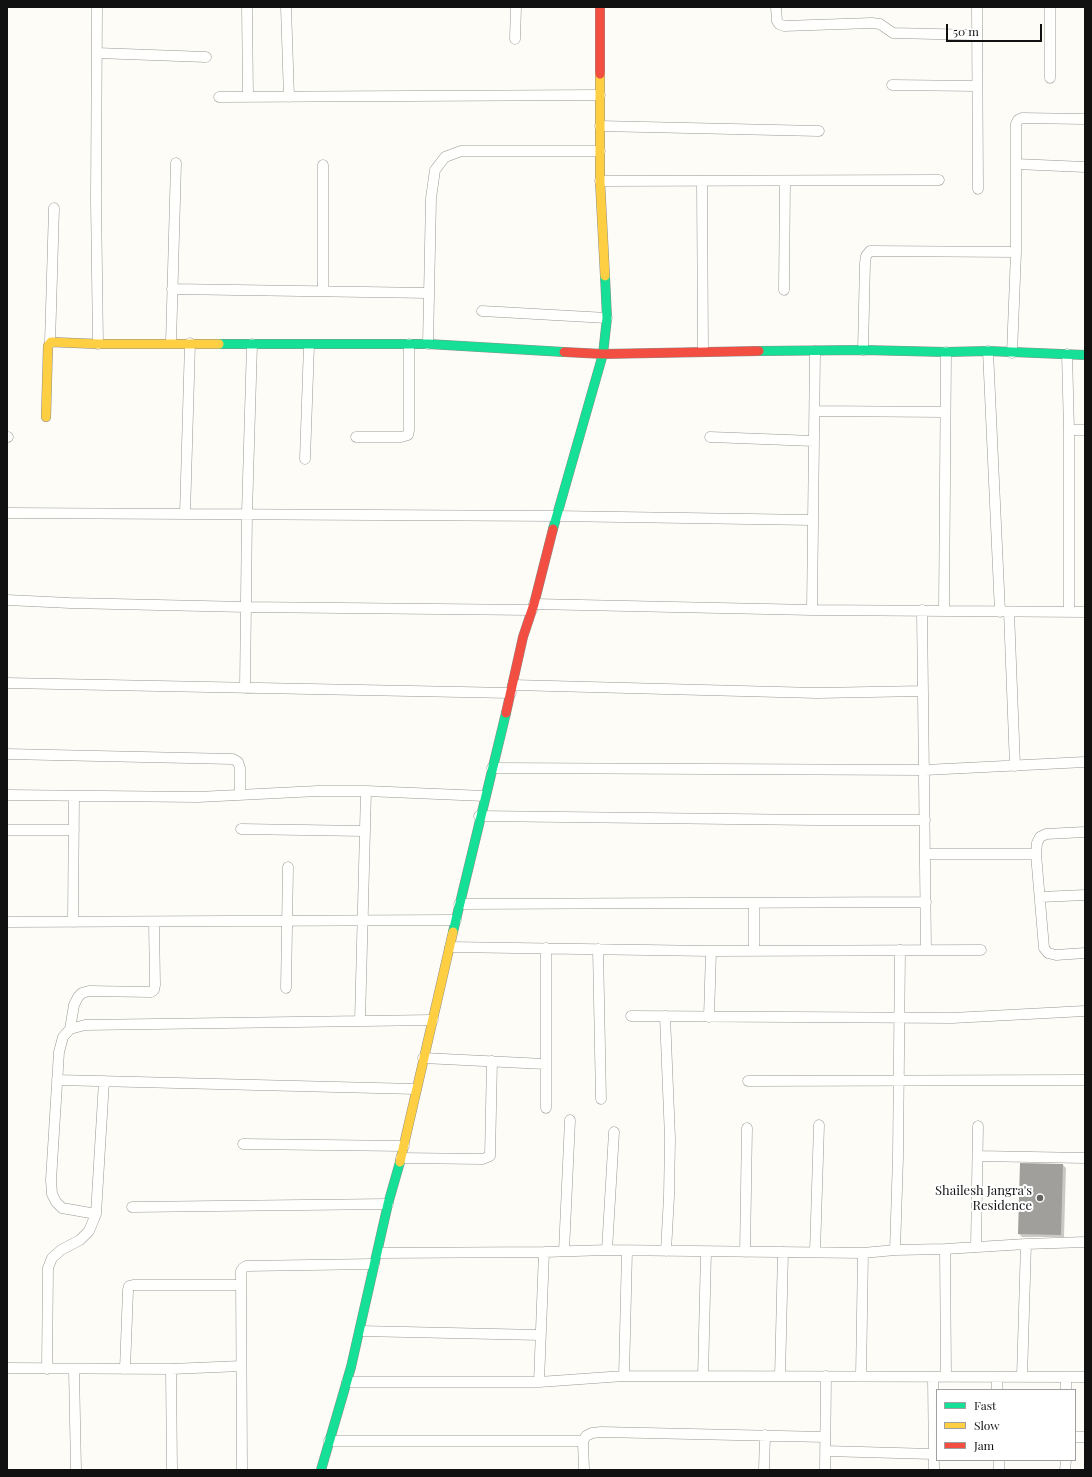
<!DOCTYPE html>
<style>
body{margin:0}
#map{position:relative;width:1092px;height:1477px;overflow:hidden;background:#fdfcf7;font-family:"Playfair Display",serif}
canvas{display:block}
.frame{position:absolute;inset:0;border:8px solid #111;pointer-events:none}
.legend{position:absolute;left:936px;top:1389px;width:140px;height:72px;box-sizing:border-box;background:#fff;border:1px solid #a0a0a0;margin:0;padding:5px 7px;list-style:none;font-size:12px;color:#111}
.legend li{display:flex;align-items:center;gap:8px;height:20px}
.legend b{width:20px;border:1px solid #a0a0a0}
.scale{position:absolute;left:946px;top:24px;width:96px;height:18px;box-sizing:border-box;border:2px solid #111;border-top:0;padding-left:5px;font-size:12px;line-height:14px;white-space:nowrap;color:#111;-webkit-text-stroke:3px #fff;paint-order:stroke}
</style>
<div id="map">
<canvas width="1092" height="1477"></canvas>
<div class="frame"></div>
<ul class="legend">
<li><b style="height:5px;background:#16e098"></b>Fast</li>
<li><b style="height:5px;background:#ffcf43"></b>Slow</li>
<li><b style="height:5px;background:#f24e42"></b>Jam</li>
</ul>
<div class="scale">50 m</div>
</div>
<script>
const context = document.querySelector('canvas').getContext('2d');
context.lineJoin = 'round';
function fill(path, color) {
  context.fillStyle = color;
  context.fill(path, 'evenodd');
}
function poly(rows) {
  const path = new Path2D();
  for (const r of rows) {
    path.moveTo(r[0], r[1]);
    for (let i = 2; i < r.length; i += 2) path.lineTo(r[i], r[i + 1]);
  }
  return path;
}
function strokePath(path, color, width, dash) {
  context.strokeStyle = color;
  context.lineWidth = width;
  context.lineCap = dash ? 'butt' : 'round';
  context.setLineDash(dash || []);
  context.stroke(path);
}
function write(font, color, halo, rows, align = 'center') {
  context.font = font + ' "Playfair Display",serif';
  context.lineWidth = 4;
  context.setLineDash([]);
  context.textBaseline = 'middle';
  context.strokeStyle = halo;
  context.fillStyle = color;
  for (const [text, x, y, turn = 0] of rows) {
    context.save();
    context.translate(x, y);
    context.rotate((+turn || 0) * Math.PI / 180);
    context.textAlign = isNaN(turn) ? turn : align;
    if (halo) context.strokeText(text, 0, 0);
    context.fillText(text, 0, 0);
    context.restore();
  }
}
fill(poly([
 [1063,1165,1066,1168,1064,1237,1022,1237,1019,1234]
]), '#0003');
fill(poly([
 [1020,1163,1063,1164,1061,1235,1018,1234]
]), '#a19f9c');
const street = poly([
 [97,7,96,200,98,344],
 [247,7,248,97],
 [286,7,289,97],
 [776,7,777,21,779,24,784,26,872,23,880,24,893,33,977,35],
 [977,7,978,189],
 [515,39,516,7],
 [97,53,206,57],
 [1050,78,1050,7],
 [892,85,977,86],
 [219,97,600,95],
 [600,126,819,131],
 [1016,164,1085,167],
 [323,165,323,291],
 [600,181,939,180],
 [702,181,703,351],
 [172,289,429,293],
 [784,290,785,181],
 [482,311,607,318],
 [50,343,54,208],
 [171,343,176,163],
 [428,344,431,198,435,170,445,157,461,151,600,151],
 [863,350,865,263,866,256,870,251,1016,252],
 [988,351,1000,612],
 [1012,353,1016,252,1016,124,1018,120,1022,118,1085,119],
 [1067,354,1069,430,1069,612],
 [815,411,945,412],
 [1069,430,1085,430],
 [7,437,8,437],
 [356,437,401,437,408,435,409,430,409,344],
 [710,437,814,441],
 [305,459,309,345],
 [7,513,556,516,813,520],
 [185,514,190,343],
 [7,600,70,603,246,607,532,610],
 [534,604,812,610,1085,612],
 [812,610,815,351],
 [922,610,926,950],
 [944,610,946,352],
 [1009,612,1015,766],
 [7,683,511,693],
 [513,685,817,693,923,691],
 [245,688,247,513,252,344],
 [7,754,233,759,238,762,240,768,240,795],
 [492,768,925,770,1085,762],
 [7,795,198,797,318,791,366,791,485,796],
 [479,816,814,820,925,820],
 [241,829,364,831],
 [7,830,74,830],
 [925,854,1036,854,1037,843,1040,837,1046,834,1085,832],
 [1036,854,1044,948,1048,953,1056,955,1085,953],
 [1040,897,1085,895],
 [459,904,926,902],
 [7,922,456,920],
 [73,922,74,796],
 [450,947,711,951,981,950],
 [598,949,601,1099],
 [754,951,754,903],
 [286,988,288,867],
 [631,1016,952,1018,1085,1011],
 [665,1016,670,1138,669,1196,666,1251],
 [709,1017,711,951],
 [360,1021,366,791],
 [70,1029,74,1005,78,997,82,993,89,991,151,992,154,990,155,985,154,922],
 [423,1058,545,1064],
 [57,1080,416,1089],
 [748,1081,1085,1080],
 [546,1108,546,948],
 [243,1144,404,1146],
 [978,1156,1085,1158],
 [401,1158,483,1159,490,1156,492,1061],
 [132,1207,388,1204],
 [96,1214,62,1208,56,1202,52,1194,51,1180,59,1052,63,1037,70,1029,85,1025,433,1020],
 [976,1247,978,1126],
 [945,1249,946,1376],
 [607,1250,614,1132],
 [895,1250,898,1157,900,950],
 [564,1251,570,1120],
 [745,1252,747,1128],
 [815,1252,819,1125],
 [378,1253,544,1252,607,1250,863,1253,895,1250,945,1249,1026,1244,1085,1242],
 [360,1331,540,1335],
 [7,1368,171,1369,241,1366],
 [47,1369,48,1268,52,1258,61,1250,80,1240,89,1231,96,1214,104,1081],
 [125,1369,128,1290,129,1286,133,1285,241,1285],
 [171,1369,172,1470],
 [74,1370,76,1470],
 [624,1376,627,1251],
 [703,1376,706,1252],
 [780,1376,783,1252],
 [861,1376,863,1253],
 [933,1377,934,1470],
 [997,1377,997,1390],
 [1022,1377,1026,1244],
 [1066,1377,1066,1390],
 [347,1382,539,1382,624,1376,1085,1377],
 [539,1382,544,1252],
 [1075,1437,1085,1437],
 [329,1441,583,1441,586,1436,592,1433,601,1432,825,1437],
 [583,1441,584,1470],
 [825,1451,933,1454],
 [999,1460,999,1470],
 [242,1470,241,1271,243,1268,246,1266,374,1264],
 [764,1470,765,1435],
 [825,1470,826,1376],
 [1065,1470,1066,1460]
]);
const fast = poly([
 [219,344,428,344,564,352],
 [759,351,863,350,946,352,988,351,1085,355],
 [553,529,603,354,607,318,605,276],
 [453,932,506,713],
 [321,1470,351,1367,388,1204,400,1162]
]);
const slow = poly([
 [600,74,600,181,605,276],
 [46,417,48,346,51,342,98,344,219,344],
 [400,1162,453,932]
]);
const jam = poly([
 [600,7,600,74],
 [564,352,603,354,759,351],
 [506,713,523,637,534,604,553,529]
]);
strokePath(street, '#979795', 11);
strokePath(fast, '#8e8d8b', 10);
strokePath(slow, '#8e8d8b', 10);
strokePath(jam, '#8e8d8b', 10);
strokePath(street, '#fffffe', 10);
strokePath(fast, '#16e098', 9);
strokePath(slow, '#ffcf43', 9);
strokePath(jam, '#f24e42', 9);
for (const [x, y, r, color] of [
 [1040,1198,4,"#646362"]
]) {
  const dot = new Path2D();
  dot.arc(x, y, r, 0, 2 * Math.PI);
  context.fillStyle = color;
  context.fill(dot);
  strokePath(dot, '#fff', 1.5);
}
write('13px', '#111', '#fff', [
 ["Shailesh Jangra's",1032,1191],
 ["Residence",1032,1206]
], 'right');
</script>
